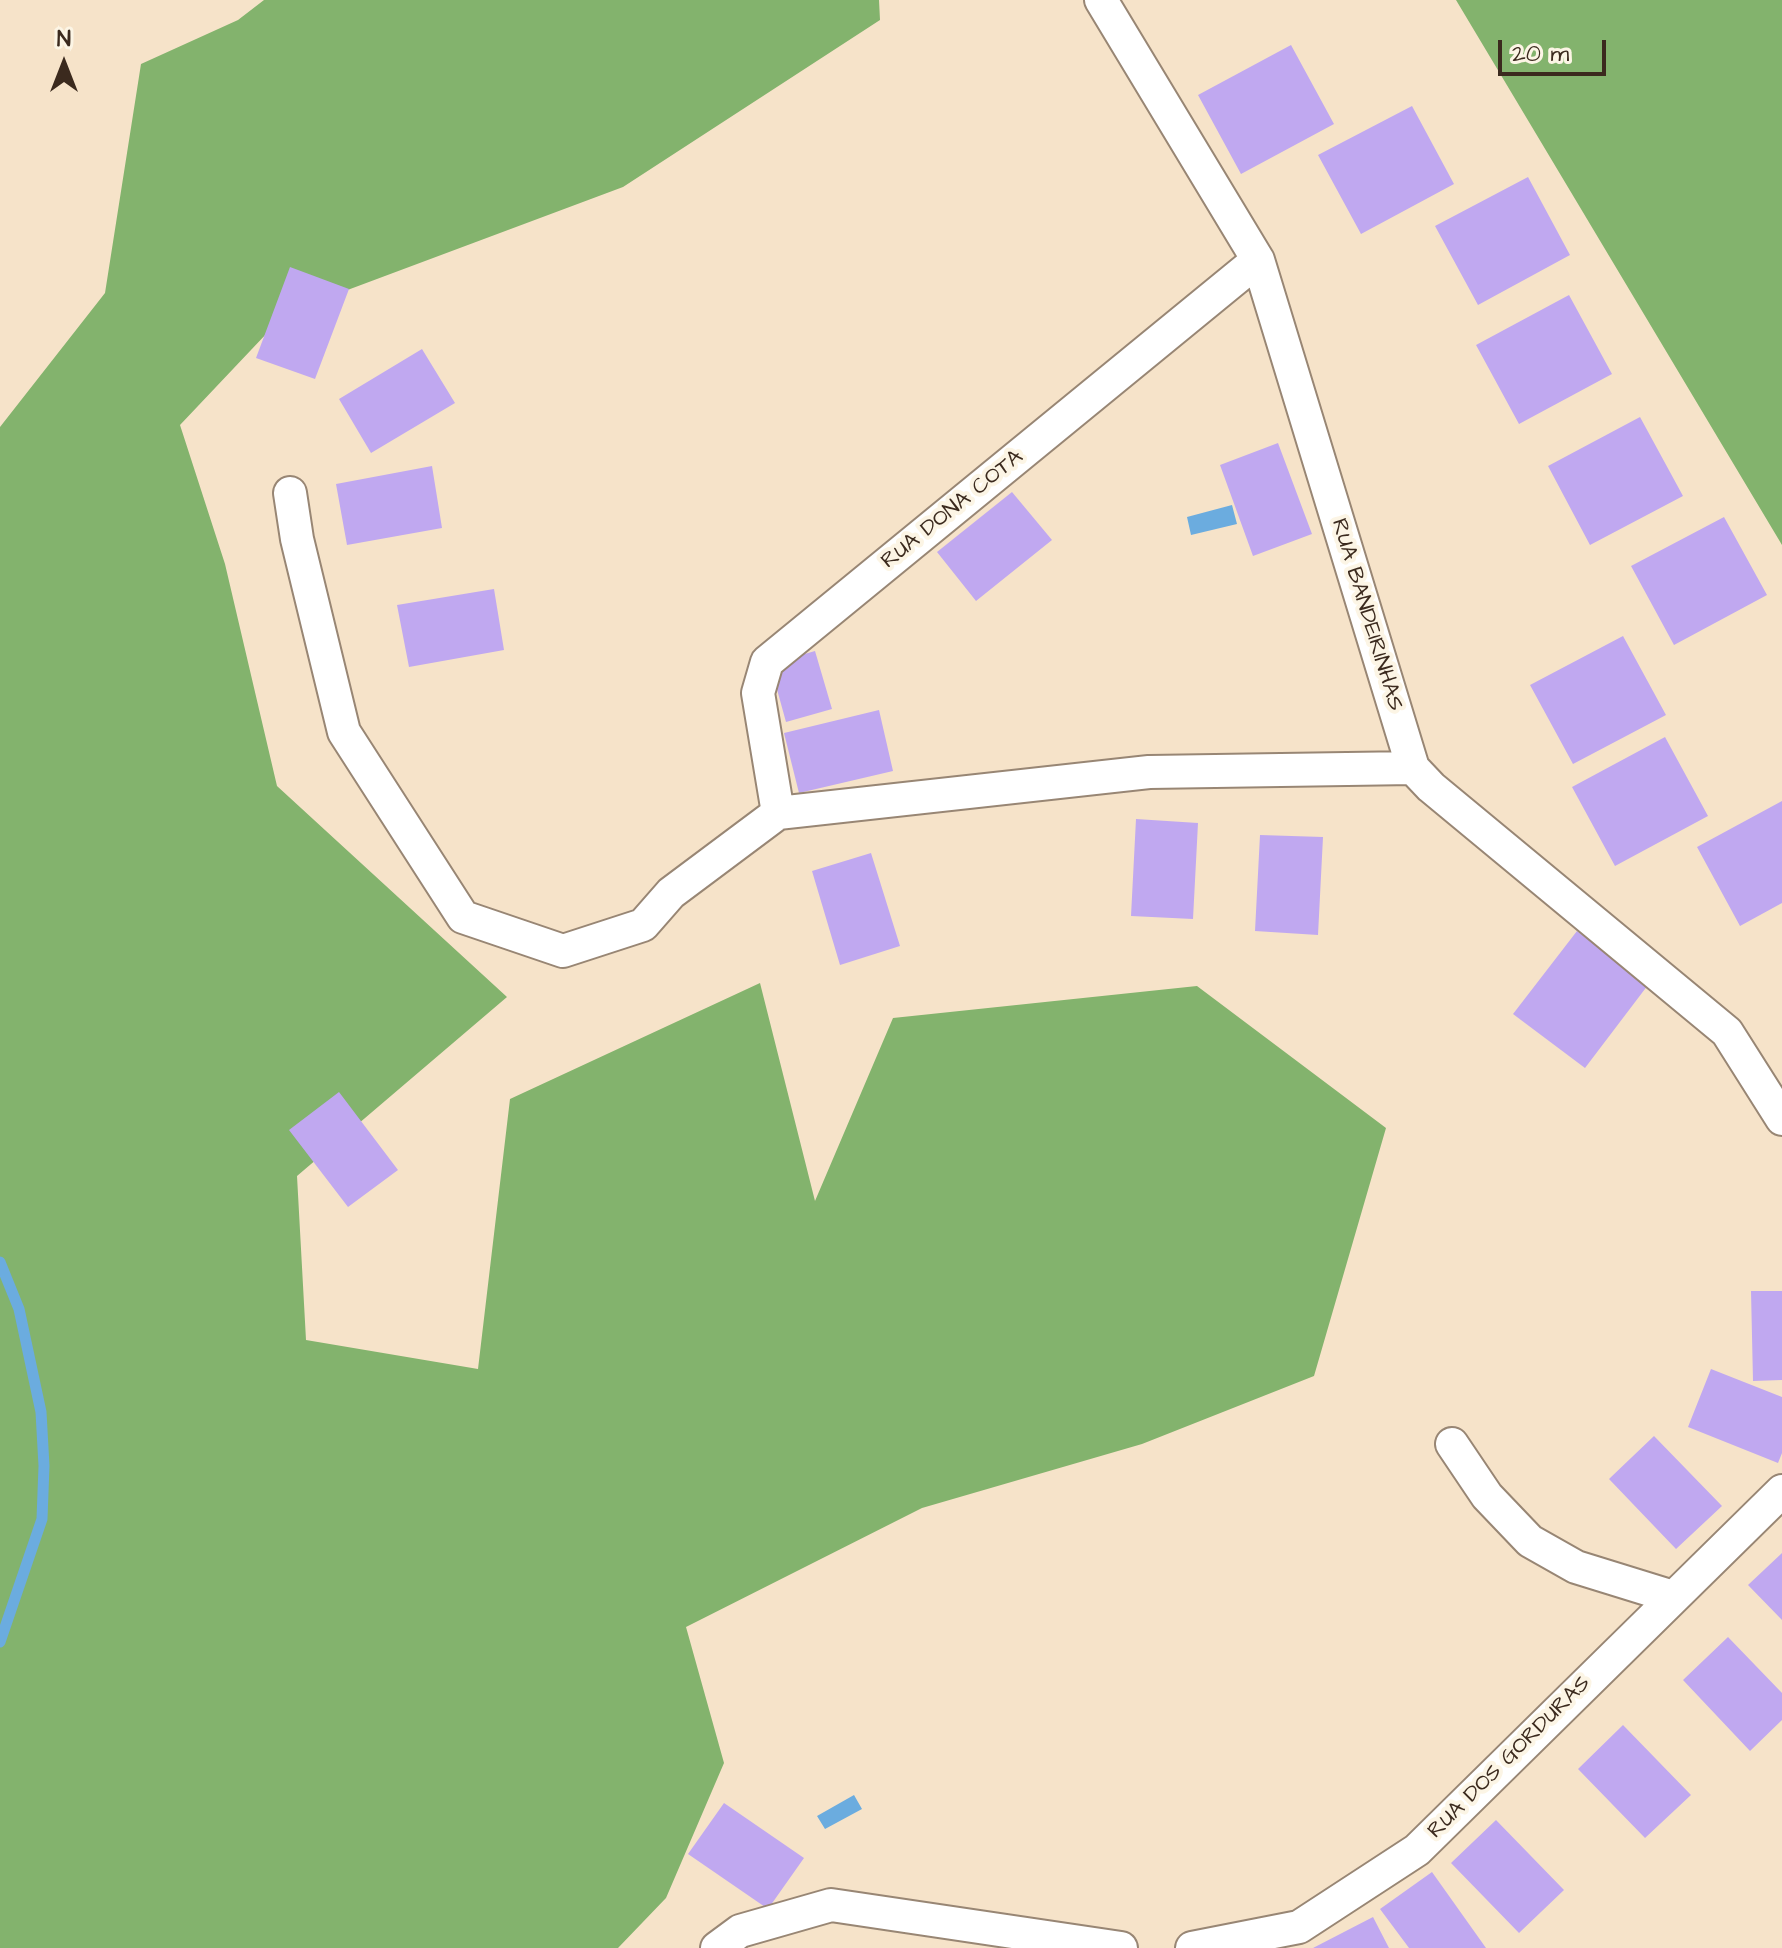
<!DOCTYPE html>
<style>
body{margin:0}
#map{position:relative;width:1782px;height:1948px;overflow:hidden;background:#f6e3c9;font-family:"Architects Daughter",sans-serif}
canvas{display:block}
.north{position:absolute;left:24px;top:24px;width:80px;height:80px;-webkit-text-stroke:6px #fcf5e5;paint-order:stroke;rotate:0deg;font-size:22px;font-weight:700;line-height:32px;text-align:center;color:#3b2a1e}
.north::after{content:'';display:block;margin:auto;width:28px;height:36px;background:#3b2a1e;clip-path:polygon(50% 0,100% 100%,50% 72%,0 100%)}
.scale{position:absolute;left:1498px;top:40px;width:108px;height:36px;box-sizing:border-box;border:4px solid #3b2a1e;border-top:0;padding-left:10px;font-size:24px;line-height:28px;white-space:nowrap;color:#3b2a1e;-webkit-text-stroke:6px #fcf5e5;paint-order:stroke}
</style>
<div id="map">
<canvas width="1782" height="1948"></canvas>
<div class="north">N</div>
<div class="scale">20 m</div>
</div>
<script>
const context = document.querySelector('canvas').getContext('2d');
context.lineJoin = 'round';
function fill(path, color) {
  context.fillStyle = color;
  context.fill(path, 'evenodd');
}
function poly(rows) {
  const path = new Path2D();
  for (const r of rows) {
    path.moveTo(r[0], r[1]);
    for (let i = 2; i < r.length; i += 2) path.lineTo(r[i], r[i + 1]);
  }
  return path;
}
function strokePath(path, color, width, dash) {
  context.strokeStyle = color;
  context.lineWidth = width;
  context.lineCap = dash ? 'butt' : 'round';
  context.setLineDash(dash || []);
  context.stroke(path);
}
function write(font, color, halo, rows, align = 'center') {
  context.font = font + ' "Architects Daughter",sans-serif';
  context.lineWidth = 8;
  context.setLineDash([]);
  context.textBaseline = 'middle';
  context.strokeStyle = halo;
  context.fillStyle = color;
  for (const [text, x, y, turn = 0] of rows) {
    context.save();
    context.translate(x, y);
    context.rotate((+turn || 0) * Math.PI / 180);
    context.textAlign = isNaN(turn) ? turn : align;
    if (halo) context.strokeText(text, 0, 0);
    context.fillText(text, 0, 0);
    context.restore();
  }
}
fill(poly([
 [264,0,879,0,880,20,623,187,286,313,180,425,225,564,277,786,507,997,297,1176,306,1340,478,1369,510,1099,760,983,815,1201,893,1018,1197,986,1386,1128,1314,1376,1142,1444,922,1508,686,1627,724,1763,666,1898,618,1948,0,1948,0,427,105,293,141,64,238,20],
 [1456,0,1782,0,1782,545]
]), '#83b36d');
fill(poly([
 [1232,505,1237,524,1191,535,1187,517],
 [854,1795,862,1809,825,1829,817,1816]
]), '#6bacdf');
strokePath(poly([
 [0,1262,19,1309,41,1412,44,1466,42,1519,0,1642]
]), '#6bacdf', 11);
fill(poly([
 [1291,45,1334,124,1241,174,1198,95],
 [1412,106,1454,184,1361,234,1318,155],
 [1528,177,1570,255,1478,305,1435,226],
 [290,267,349,289,315,379,256,358],
 [1569,295,1612,374,1519,424,1476,345],
 [422,349,455,403,371,453,339,399],
 [1640,417,1683,496,1590,545,1548,466],
 [1278,443,1312,534,1253,556,1220,465],
 [432,466,442,528,347,545,336,484],
 [1012,492,1052,540,976,601,937,552],
 [1724,517,1767,595,1674,645,1631,566],
 [494,589,504,650,409,667,397,605],
 [1623,636,1666,715,1573,764,1530,685],
 [815,651,832,709,786,722,770,664],
 [879,710,893,771,799,793,784,733],
 [1665,737,1708,816,1615,866,1572,787],
 [1782,801,1782,903,1740,926,1697,847],
 [1136,819,1198,823,1193,919,1131,916],
 [1260,835,1323,837,1318,935,1255,931],
 [871,853,900,946,840,965,812,871],
 [1577,931,1648,985,1585,1068,1513,1014],
 [339,1092,398,1170,348,1207,289,1130],
 [1751,1291,1782,1291,1782,1380,1753,1381],
 [1711,1369,1782,1397,1782,1453,1778,1463,1688,1427],
 [1654,1436,1722,1506,1676,1549,1609,1479],
 [1782,1553,1782,1620,1748,1585],
 [1728,1637,1782,1693,1782,1720,1750,1751,1683,1680],
 [1623,1725,1691,1795,1645,1838,1578,1769],
 [724,1803,804,1858,768,1909,688,1854],
 [1496,1820,1564,1890,1519,1933,1451,1863],
 [1432,1872,1486,1948,1409,1948,1380,1909],
 [1373,1917,1389,1948,1313,1948]
]), '#c0a8f0');
const minor = poly([
 [1101,0,1258,260,1413,768,1431,787,1727,1032,1782,1119],
 [290,493,297,539,344,732,463,917,563,951,643,925,671,893,778,813,1149,772,1413,768],
 [778,813,758,693,767,662,1258,260],
 [1452,1444,1487,1496,1530,1541,1576,1567,1673,1597],
 [717,1948,740,1931,831,1905,1121,1948],
 [1192,1948,1299,1927,1417,1850,1782,1491]
]);
strokePath(minor, '#988674', 36);
strokePath(minor, '#fff', 32);
write('22px', '#3b2a1e', '#fcf5e5', [
 ["RUA DONA COTA",953,510,-39],
 ["RUA BANDEIRINHAS",1366,615,73],
 ["RUA DOS GORDURAS",1510,1758,-45]
]);
</script>
